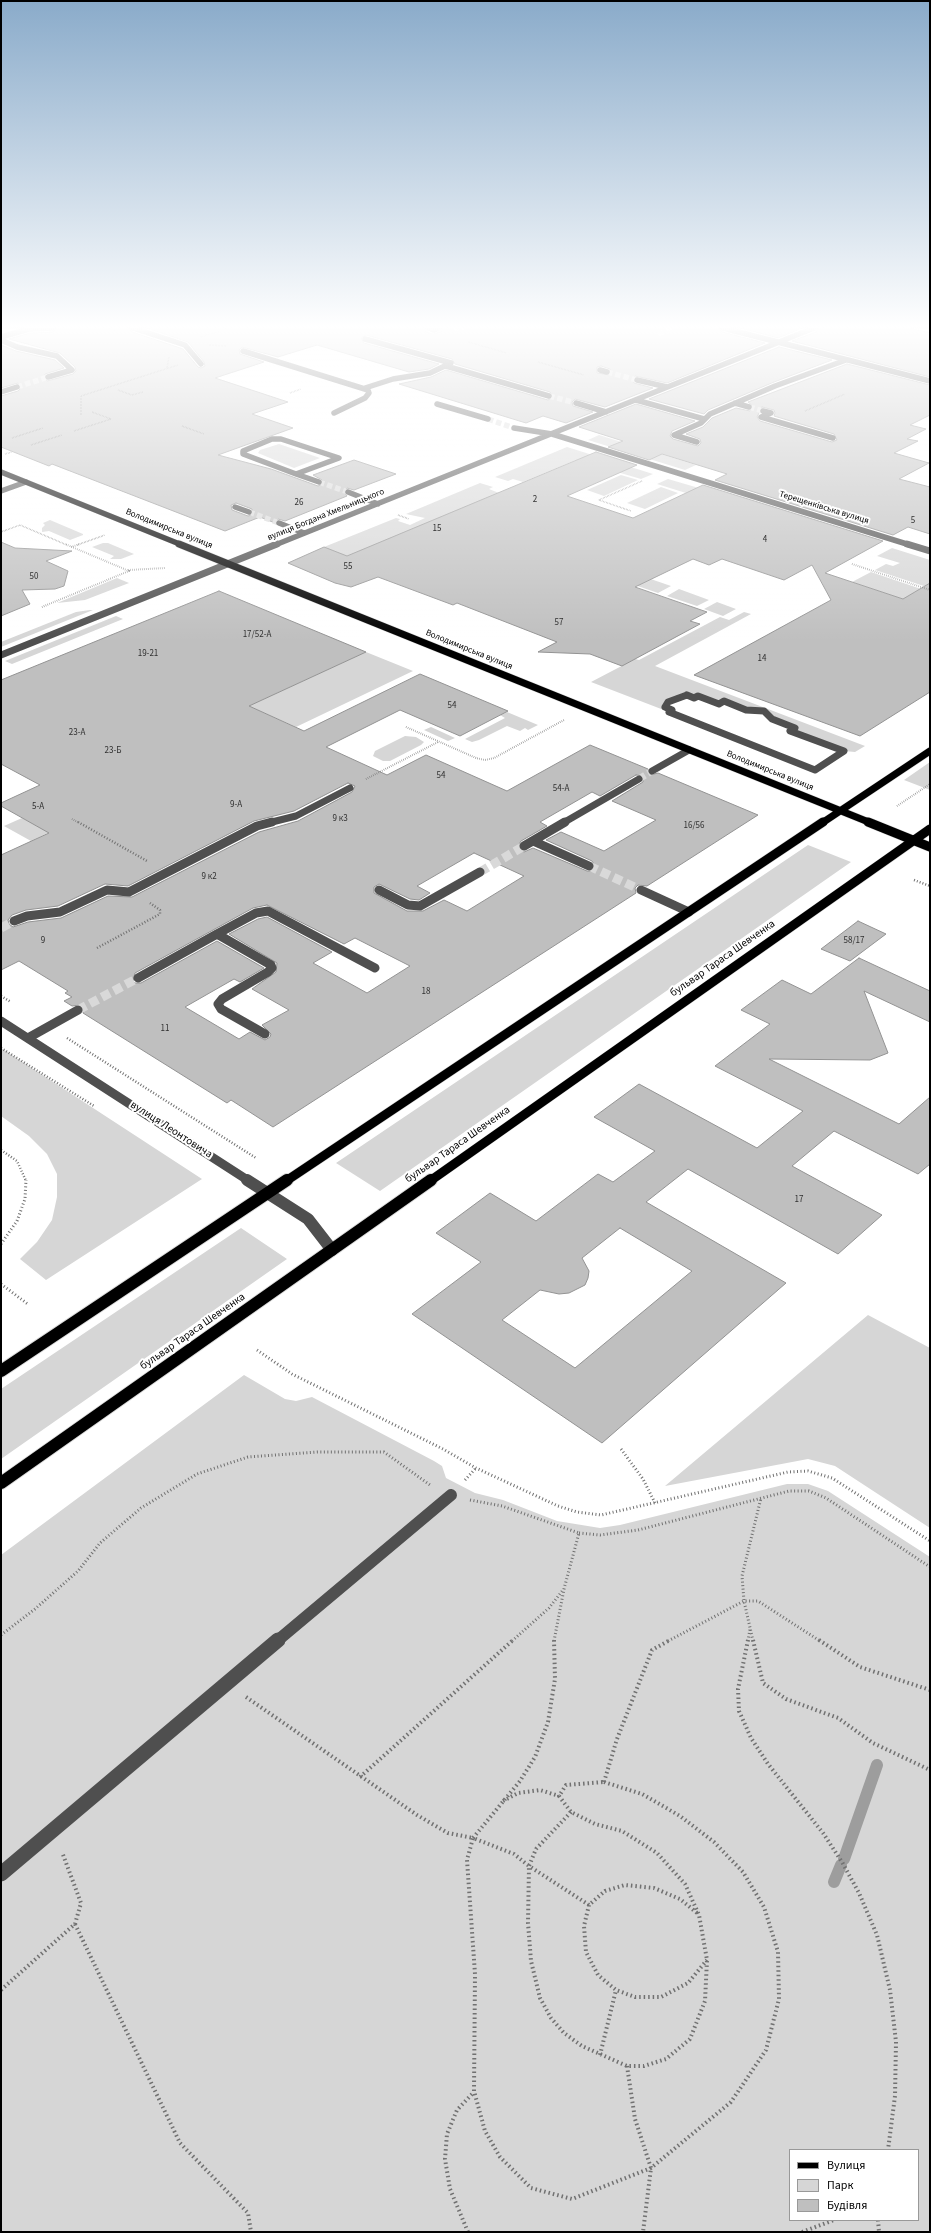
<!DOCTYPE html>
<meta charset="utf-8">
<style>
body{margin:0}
#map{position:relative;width:931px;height:2233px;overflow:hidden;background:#fff;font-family:"Source Sans 3",sans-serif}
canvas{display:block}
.frame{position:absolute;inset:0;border:2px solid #000;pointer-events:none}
.legend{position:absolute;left:789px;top:2149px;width:130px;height:72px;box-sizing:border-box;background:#fff;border:1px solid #999;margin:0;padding:5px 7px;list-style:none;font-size:12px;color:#000}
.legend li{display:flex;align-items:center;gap:8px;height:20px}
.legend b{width:20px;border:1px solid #999}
</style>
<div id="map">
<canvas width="931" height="2233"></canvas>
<div class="frame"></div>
<ul class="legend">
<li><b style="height:5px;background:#000"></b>Вулиця</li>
<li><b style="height:11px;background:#d6d6d6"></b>Парк</li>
<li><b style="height:11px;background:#bfbfbf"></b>Будівля</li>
</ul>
</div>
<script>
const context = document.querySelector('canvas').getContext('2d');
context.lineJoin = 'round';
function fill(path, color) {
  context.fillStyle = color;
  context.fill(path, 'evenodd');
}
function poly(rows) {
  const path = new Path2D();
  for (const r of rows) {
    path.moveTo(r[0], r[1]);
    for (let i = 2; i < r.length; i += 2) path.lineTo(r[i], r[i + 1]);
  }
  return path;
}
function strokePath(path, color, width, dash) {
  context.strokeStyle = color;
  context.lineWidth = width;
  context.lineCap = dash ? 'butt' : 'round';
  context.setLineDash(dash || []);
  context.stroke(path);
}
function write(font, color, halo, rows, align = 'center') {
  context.font = font + ' "Source Sans 3",sans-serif';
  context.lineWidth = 4;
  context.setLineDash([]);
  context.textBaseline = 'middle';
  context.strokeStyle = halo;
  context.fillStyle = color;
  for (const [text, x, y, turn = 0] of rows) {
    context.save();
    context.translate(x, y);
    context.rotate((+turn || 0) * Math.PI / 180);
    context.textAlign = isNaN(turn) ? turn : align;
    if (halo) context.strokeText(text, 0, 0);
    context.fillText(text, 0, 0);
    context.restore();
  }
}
fill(poly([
 [599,435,696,465,685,470,588,440],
 [279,444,320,458,294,468,258,453,260,450],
 [567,447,653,474,641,479,576,460,523,482,513,479,508,481,495,477],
 [621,475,638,480,604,496,587,490],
 [668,479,709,491,686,493,657,484],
 [480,483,493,487,489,489,499,493,346,557,324,547,396,518,400,519,398,521,410,525,425,518,406,514],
 [661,487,678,493,645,509,627,503],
 [50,520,83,534,83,535,70,540,49,531,42,532,42,528,45,525,43,523],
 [103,543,108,543,134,554,121,559,110,559,114,556,92,547],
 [892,548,930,560,930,588,875,570,886,564,893,566,900,563,877,556],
 [871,572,930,592,930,608,852,582],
 [639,575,671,586,658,593,626,582],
 [117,578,129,583,85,600,57,603],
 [679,589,709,600,697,606,667,596],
 [717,602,736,609,723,616,704,609],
 [90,610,93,610,1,647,1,642,76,612],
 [744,612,751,614,655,666,865,746,855,752,844,751,790,731,794,728,771,716,687,696,668,702,669,712,591,682,635,659,639,660,720,617,729,620],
 [116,616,123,619,12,664,5,661],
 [366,652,413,671,296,727,249,706],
 [507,712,538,725,528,730,525,728,520,731,507,726,479,740,472,742,465,739,505,718,500,715],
 [431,727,455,738,448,741,424,730],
 [405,736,416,737,424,742,421,745,390,761,383,761,373,756,375,751],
 [930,762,930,790,904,780],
 [22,818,37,826,47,822,58,828,31,841,4,826],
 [808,845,851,862,380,1191,336,1163],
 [1,1048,202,1179,46,1280,20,1259,37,1242,52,1220,57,1197,57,1174,47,1154,29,1136,1,1116],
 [241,1228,287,1259,1,1459,1,1389],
 [868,1315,930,1348,930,1528,835,1466,808,1459,665,1486],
 [244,1375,285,1399,296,1401,312,1397,434,1461,442,1466,446,1478,475,1493,503,1500,557,1521,600,1528,620,1525,787,1484,808,1484,828,1491,930,1557,930,2232,1,2232,1,1555],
 [790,2150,918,2150,918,2220,790,2220]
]), '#d6d6d6');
strokePath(poly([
 [844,1859,877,1765],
 [834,1882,841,1865]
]), '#9d9d9d', 12);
const building = poly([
 [56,328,129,328,132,332,183,349,198,367,201,368,205,366,204,362,188,342,147,328,424,328,426,332,433,334,441,332,443,328,719,328,722,332,765,343,667,383,635,376,633,379,634,383,653,388,605,407,575,399,572,402,573,406,593,412,566,423,543,416,526,423,399,384,431,377,446,370,548,400,553,397,550,392,455,364,452,359,366,335,361,338,364,343,439,364,429,369,409,372,317,345,278,357,242,347,239,350,240,354,264,362,215,378,288,402,252,414,293,428,218,455,271,469,318,486,323,484,322,480,313,475,354,460,396,474,354,490,347,488,344,492,347,496,285,521,278,519,275,523,260,517,225,531,52,464,49,466,1,447,1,396,18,391,21,388,18,383,1,388,1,345,16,351,55,360,64,368,45,374,44,378,47,381,73,374,76,371,75,367,60,353,9,339,30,333,53,332,56,328],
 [601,366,610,369,610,375,597,373,597,367,601,366],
 [236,503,252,509,252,515,248,516,232,510,231,505,236,503],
 [741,328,802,328,778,338,741,328],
 [818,328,910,328,930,333,930,377,792,341,816,332,818,328],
 [779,347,832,360,774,382,708,410,704,414,649,399,779,347],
 [847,364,930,385,930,415,910,425,926,429,907,439,918,441,894,453,929,463,899,479,930,487,930,534,908,527,893,535,715,480,727,474,662,454,649,460,608,447,623,441,579,427,636,404,695,421,672,431,670,436,673,439,698,446,701,443,700,439,686,434,703,427,712,418,736,408,750,411,753,406,748,402,847,364],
 [762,407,774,410,775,413,774,416,834,434,837,440,832,442,760,421,757,417,762,407],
 [596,452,637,465,567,496,633,518,703,485,883,541,825,573,903,599,930,583,930,692,860,736,694,675,831,600,812,565,784,580,722,559,709,565,693,559,635,587,707,612,690,621,700,624,622,666,590,654,538,652,557,642,457,603,453,605,378,577,351,587,335,583,288,563,324,547,347,556,596,452],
 [1,542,15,548,72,551,46,561,68,571,64,586,55,589,22,590,30,604,1,616,1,542],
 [219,591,366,652,249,706,304,731,420,674,508,711,460,736,400,710,326,747,387,775,426,755,507,791,590,745,648,769,650,775,658,773,758,815,647,886,638,885,635,888,636,893,273,1127,231,1100,227,1103,83,1013,84,1010,81,1005,72,1006,64,1001,72,997,65,993,68,991,19,961,1,970,1,855,49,833,1,806,1,803,40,785,1,764,1,680,219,591],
 [636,775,643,776,643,782,612,801,656,820,604,851,561,832,546,840,592,861,595,866,592,871,587,871,533,848,524,852,519,849,518,846,521,841,547,826,540,822,592,792,600,796,636,775],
 [348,783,355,786,352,792,298,821,259,832,132,897,108,896,61,918,28,922,13,927,9,924,8,920,12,915,26,910,58,906,105,884,128,886,254,821,294,811,348,783],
 [474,853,524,876,467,911,444,900,423,911,407,911,374,893,374,887,379,884,410,899,419,900,430,893,417,886,474,853],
 [267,905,344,944,355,938,410,966,367,993,313,963,332,952,267,917,258,919,229,934,277,963,276,972,252,989,289,1010,262,1025,271,1034,270,1037,265,1040,250,1032,239,1039,185,1007,234,979,240,982,264,968,217,941,141,983,135,983,133,981,135,973,253,908,267,905],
 [858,921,886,934,850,961,821,949,858,921],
 [859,958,930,991,930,1022,864,991,888,1053,870,1060,769,1059,899,1124,930,1097,930,1164,918,1174,834,1131,792,1166,882,1215,838,1254,688,1169,646,1202,786,1283,602,1443,412,1314,481,1262,436,1233,490,1193,536,1221,598,1174,613,1182,655,1151,594,1117,639,1084,757,1148,803,1111,715,1066,770,1024,741,1010,782,980,811,994,859,958],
 [620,1228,692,1271,575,1368,502,1320,540,1290,559,1294,569,1293,585,1285,588,1278,589,1271,582,1258,620,1228]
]);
fill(building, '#bfbfbf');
strokePath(building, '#939393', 1);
strokePath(poly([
 [454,331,463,328],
 [658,334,672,328],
 [607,372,637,380],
 [17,387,48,377],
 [549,396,576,403],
 [749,407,763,411],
 [488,419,514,428],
 [319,482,348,492],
 [249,512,279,523]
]), '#d9d9d9', 5.5, [5.5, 3]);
strokePath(poly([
 [639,779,652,771]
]), '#d9d9d9', 7, [7, 3.5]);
strokePath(poly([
 [589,866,641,890],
 [480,872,524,846],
 [1,928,14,921],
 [78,1010,138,978]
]), '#d9d9d9', 9, [9, 4.5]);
const majorFar3 = poly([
 [1,472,182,545]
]);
const majorFar2 = poly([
 [179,544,871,823],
 [822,823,930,751]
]);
const majorFar1 = poly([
 [868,822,930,847],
 [286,1181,823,822],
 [430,1181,930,829]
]);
const major = poly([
 [1,1371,287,1180],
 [1,1483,431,1180]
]);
strokePath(majorFar3, '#dbdbdb', 6);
strokePath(majorFar2, '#dbdbdb', 8);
strokePath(majorFar1, '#dbdbdb', 10);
strokePath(major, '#dbdbdb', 14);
strokePath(poly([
 [109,328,116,331],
 [201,337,229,328],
 [468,342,507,353],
 [209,345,227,346],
 [538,362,584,375],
 [167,368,169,357],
 [118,390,132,395,143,392],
 [290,393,301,389],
 [805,411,845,394],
 [81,415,81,396,178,365],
 [182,426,204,434],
 [74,431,111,419,92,412],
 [12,438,43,428],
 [31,445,62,435],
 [5,454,12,452],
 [599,500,642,481],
 [599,500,631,511],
 [398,515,409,519],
 [1,532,20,525,67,545],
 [77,545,105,535]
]), '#717171', 1.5, [0.5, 1]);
strokePath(poly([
 [71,547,80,544],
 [852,564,930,590],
 [128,570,165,568],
 [42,607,129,571,65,544],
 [406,727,476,758,485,760,494,758,564,720],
 [366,779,438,742],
 [897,806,930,784],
 [72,819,79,823]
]), '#717171', 2, [0.5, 1.5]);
strokePath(poly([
 [78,822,147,861],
 [914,880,930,886],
 [97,948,160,914,160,910,150,903],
 [1,996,11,1002],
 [67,1038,256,1158],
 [1,1048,94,1106],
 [1,1150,17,1161,26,1181]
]), '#717171', 2.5, [1, 2]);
strokePath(poly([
 [1,1244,17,1221,25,1199,26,1180],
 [1,1284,29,1305],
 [257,1350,292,1374,443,1449,476,1468,558,1506,577,1512,601,1515,788,1472,808,1471,832,1478,930,1541],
 [621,1449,643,1479,655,1503],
 [465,1480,476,1468],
 [470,1500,502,1506,579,1533,564,1589,554,1641],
 [579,1533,600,1535,638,1530,789,1491,809,1491,826,1498,930,1567],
 [1,1635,35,1609,78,1571,100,1543,141,1508,197,1474,248,1457,317,1452,384,1452,430,1485],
 [512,1641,549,1608,563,1590],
 [668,1641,744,1601,758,1601,820,1641],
 [748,1641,750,1629],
 [753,1641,744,1601,742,1576,761,1498]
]), '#717171', 3, [1, 2.5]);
strokePath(poly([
 [748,1640,738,1689,739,1711,751,1738,768,1764,823,1833,842,1862,859,1893,877,1935,890,1990,896,2042,895,2096,888,2150],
 [753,1640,763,1683,786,1699,838,1718,873,1743,930,1770],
 [819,1640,860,1667,930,1690],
 [246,1697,417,1815,448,1833,473,1838],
 [360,1777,513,1640],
 [604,1782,642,1794,680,1816,714,1842,743,1872,764,1907,778,1952,779,1999,766,2050,731,2102,651,2168,572,2199,531,2188,500,2157,485,2131,474,2091,475,1974,467,1860,473,1838,514,1854,529,1866,528,1923,531,1961,540,1998,551,2018,564,2033,582,2046,627,2066,644,2066,666,2059,690,2039,705,2001,707,1960,699,1915,685,1884,657,1853,622,1831,595,1824,571,1812,559,1796,566,1785,604,1782],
 [604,1782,617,1739,652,1650,670,1640],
 [503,1801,518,1793,540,1790,559,1796],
 [571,1812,536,1849,529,1866,589,1905],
 [473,1838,520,1781,535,1757,548,1722,555,1679,554,1640],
 [697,1913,680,1899,654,1888,625,1885,605,1891,589,1905,584,1926,586,1952,598,1975,616,1990,635,1997,661,1997,688,1983,707,1960],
 [75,1924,180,2143,248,2213,251,2232],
 [1,1990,75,1924,81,1903,62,1852],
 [600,2055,616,1990],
 [627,2066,635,2119,651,2168,643,2232],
 [878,2220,879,2232],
 [468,2232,450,2189,445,2159,447,2134,457,2110,474,2092],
 [802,2232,834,2220]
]), '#717171', 4, [1.5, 3]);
strokePath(poly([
 [133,328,185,345,201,364],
 [428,328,434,330,439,328],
 [723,328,930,381],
 [1,337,29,329,52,328],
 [365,339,451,363,430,373,393,379,365,388],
 [1,340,17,347,57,356,72,370,48,377],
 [243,351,368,390,369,393,365,398,334,413],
 [446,366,549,396],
 [600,370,607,372],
 [637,380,667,387],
 [1,392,17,387],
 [636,400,704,419],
 [576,403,606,412],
 [735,403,749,407],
 [437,404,488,419],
 [763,411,771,413,761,417,833,438],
 [514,428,552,434,910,545],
 [272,439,281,439,339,458,296,474,243,454,243,451,272,439],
 [697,442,674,435,701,423,710,414,775,386,846,360],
 [296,474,319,482],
 [1,491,26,482],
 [348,492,378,504],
 [235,507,249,512],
 [279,523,304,533],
 [275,545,814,328]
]), '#4f4f4f', 5.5);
strokePath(poly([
 [907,544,930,551],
 [1,655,277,544],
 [687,695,694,698,698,696,719,704,724,701,746,710,764,711,772,719,795,728,790,731,844,751,815,770,669,712,672,710,665,707,668,702,687,695],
 [652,771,689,750],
 [268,823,296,816,350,788],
 [563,823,639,779]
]), '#4f4f4f', 7);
strokePath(poly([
 [533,841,589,866],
 [524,846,565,822],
 [379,890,408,905,420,906,480,872],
 [641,890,689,912],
 [14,921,27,916,60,912,107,890,129,892,257,826,272,822],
 [217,934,256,913,268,911,375,968],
 [138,978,217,934,271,965,272,968,268,972,222,999,218,1004,221,1009,265,1034],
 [1,1021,249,1181],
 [28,1038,78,1010]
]), '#4f4f4f', 9);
strokePath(poly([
 [247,1180,308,1219,332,1250],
 [277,1641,451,1495]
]), '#4f4f4f', 12);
strokePath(poly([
 [1,1874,278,1640]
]), '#4f4f4f', 15);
strokePath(majorFar3, '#000', 5.5);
strokePath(majorFar2, '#000', 7);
strokePath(majorFar1, '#000', 9);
strokePath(major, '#000', 12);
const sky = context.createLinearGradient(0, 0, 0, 641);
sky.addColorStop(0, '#8aabca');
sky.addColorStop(0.51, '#fff');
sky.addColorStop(1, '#ffffff00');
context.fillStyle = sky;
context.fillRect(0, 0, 931, 641);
write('9px', '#303030', null, [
 ["2",535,500],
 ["26",299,503],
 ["5",913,521],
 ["15",437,529],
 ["4",765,540],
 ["55",348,567],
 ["50",34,577],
 ["57",559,623],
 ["17/52-А",257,635],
 ["19-21",148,654],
 ["14",762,659],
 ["54",452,706],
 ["23-А",77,733],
 ["23-Б",113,751],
 ["54",441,776],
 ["54-А",561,789],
 ["9-А",236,805],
 ["5-А",38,807],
 ["9 к3",340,819],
 ["16/56",694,826],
 ["9 к2",209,877],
 ["9",43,941],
 ["58/17",854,941],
 ["18",426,992],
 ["11",165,1029],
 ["17",799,1200]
]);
write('9px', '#000', '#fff', [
 ["Терещенківська вулиця",824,508,17],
 ["вулиця Богдана Хмельницького",326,515,-22],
 ["Володимирська вулиця",169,529,22],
 ["Володимирська вулиця",469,650,22],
 ["Володимирська вулиця",770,771,22]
]);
write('11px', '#000', '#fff', [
 ["бульвар Тараса Шевченка",723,959,-35],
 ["вулиця Леонтовича",171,1130,33],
 ["бульвар Тараса Шевченка",458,1145,-35],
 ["бульвар Тараса Шевченка",193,1332,-35]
]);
</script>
